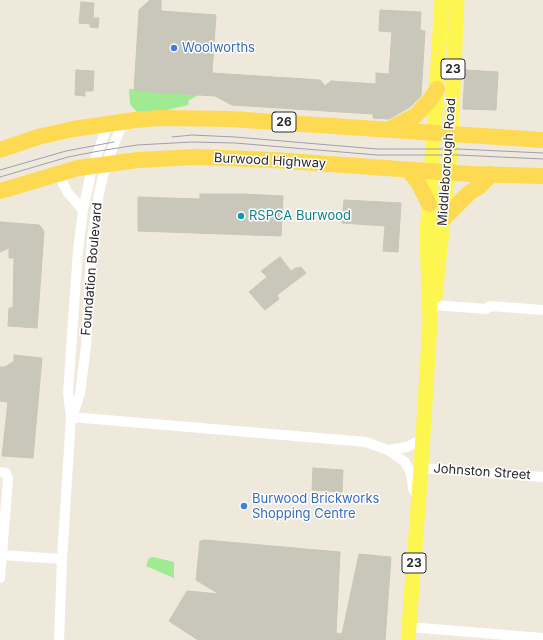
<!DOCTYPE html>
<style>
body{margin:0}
canvas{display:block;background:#eee9db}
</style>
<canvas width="543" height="640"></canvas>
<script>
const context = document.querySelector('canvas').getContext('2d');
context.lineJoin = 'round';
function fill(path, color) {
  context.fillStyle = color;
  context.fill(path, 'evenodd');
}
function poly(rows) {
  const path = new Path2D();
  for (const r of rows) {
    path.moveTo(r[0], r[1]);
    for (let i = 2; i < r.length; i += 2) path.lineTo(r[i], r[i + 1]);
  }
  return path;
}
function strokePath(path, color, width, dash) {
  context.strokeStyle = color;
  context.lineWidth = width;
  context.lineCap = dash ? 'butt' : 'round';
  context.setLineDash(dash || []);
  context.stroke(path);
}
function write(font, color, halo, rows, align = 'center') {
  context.font = font + ' Inter,sans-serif';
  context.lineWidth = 3;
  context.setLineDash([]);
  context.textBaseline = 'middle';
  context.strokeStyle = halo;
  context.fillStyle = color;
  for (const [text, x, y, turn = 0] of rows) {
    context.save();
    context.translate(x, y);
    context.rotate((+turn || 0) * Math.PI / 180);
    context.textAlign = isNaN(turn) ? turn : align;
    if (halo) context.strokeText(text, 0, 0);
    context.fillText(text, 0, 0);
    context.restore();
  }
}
fill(poly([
 [129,89,152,91,152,92,199,95,189,100,188,105,167,110,137,112,130,104],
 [153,557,174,562,174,578,146,566,149,558]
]), '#9fea92');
const building = poly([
 [150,0,161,0,161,11,216,15,212,73,320,80,325,86,331,81,376,84,376,73,389,74,392,32,379,31,380,10,421,12,420,30,425,31,421,96,410,107,389,119,373,118,373,114,232,105,215,96,152,92,152,91,134,90,139,10,150,0],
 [81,2,94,3,93,18,99,18,98,28,90,27,90,24,79,23,81,2],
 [76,70,94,71,93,91,85,91,85,96,75,95,76,70],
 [465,70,498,72,496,110,463,109,465,70],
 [200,194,244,194,283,196,281,236,138,231,138,197,200,199,200,194],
 [344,200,401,203,398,252,383,251,385,226,342,223,344,200],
 [0,222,39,225,42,228,44,232,37,328,8,326,9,308,13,308,14,258,9,258,9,248,0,252,0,222],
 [280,257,291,271,296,268,297,268,301,267,306,273,277,295,279,299,265,310,249,292,267,277,261,271,280,257],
 [14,355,42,358,33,458,2,456,8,402,0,401,0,367,5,367,14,361,14,355],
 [313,468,343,470,342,492,312,490,313,468],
 [205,540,340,552,336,633,342,634,359,554,391,557,385,640,198,640,169,621,187,591,219,594,196,580,200,541,205,540]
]);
fill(building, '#c9c6ba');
strokePath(building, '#c9c6b4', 1);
strokePath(poly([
 [58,174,68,193,83,210],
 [434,305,486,309,490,306,543,310],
 [72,416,80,394,86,346,92,238,99,193,106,164,123,122],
 [71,417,366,442,388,450,405,462,411,473,413,489,417,495],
 [388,450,407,447,423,439],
 [421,468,543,477],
 [0,472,6,473,8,479,0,578],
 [2,555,62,559],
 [409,627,543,638],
 [59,640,62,559,71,417,68,393,78,251,83,210,92,168,108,124]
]), '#fff', 10);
strokePath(poly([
 [435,296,450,155,457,0],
 [408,640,421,468,430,322,427,237,442,0]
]), '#fef650', 15);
strokePath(poly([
 [390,129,416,115,430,100,437,89],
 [0,150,38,137,73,129,135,120,161,118,231,119,287,123,543,140],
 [408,170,418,182,429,204],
 [0,191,78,168,138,160,198,157,273,160,470,174,543,176],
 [444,218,469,193,479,187,491,174]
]), '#feda52', 16);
strokePath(poly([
 [172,137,192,135,235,137,377,149,458,149,543,153],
 [0,170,66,151,114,142],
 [0,177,68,157,99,151,137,145,192,142,235,143,377,155,458,155,543,159]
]), '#9e9db6', 1);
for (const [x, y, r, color] of [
 [174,48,4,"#3f7fe0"],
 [241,216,4,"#0f9aa8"],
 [244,506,4,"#3f7fe0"]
]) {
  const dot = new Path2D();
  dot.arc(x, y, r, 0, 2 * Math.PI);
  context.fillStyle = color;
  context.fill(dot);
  strokePath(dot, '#fff', 1.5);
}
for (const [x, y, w] of [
 [453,69,24],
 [284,122,24],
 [414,563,24]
]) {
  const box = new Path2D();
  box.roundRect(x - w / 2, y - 10, w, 20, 3);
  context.fillStyle = '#fff';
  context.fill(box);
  strokePath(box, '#2a2a2a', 1);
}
write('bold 12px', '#2a2a2a', null, [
 ["23",453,69],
 ["26",284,122],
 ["23",414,563]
]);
write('13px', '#366cbe', '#fff', [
 ["Woolworths",182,48],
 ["Burwood Brickworks",252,499],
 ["Shopping Centre",252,514]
], 'left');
write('13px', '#2a2a2a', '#fff', [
 ["Burwood Highway",270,161,3],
 ["Middleborough Road",447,162,-86],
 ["Foundation Boulevard",92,269,-85],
 ["Johnston Street",482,472,4]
]);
write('13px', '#0d838f', '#fff', [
 ["RSPCA Burwood",249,216]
], 'left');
</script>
